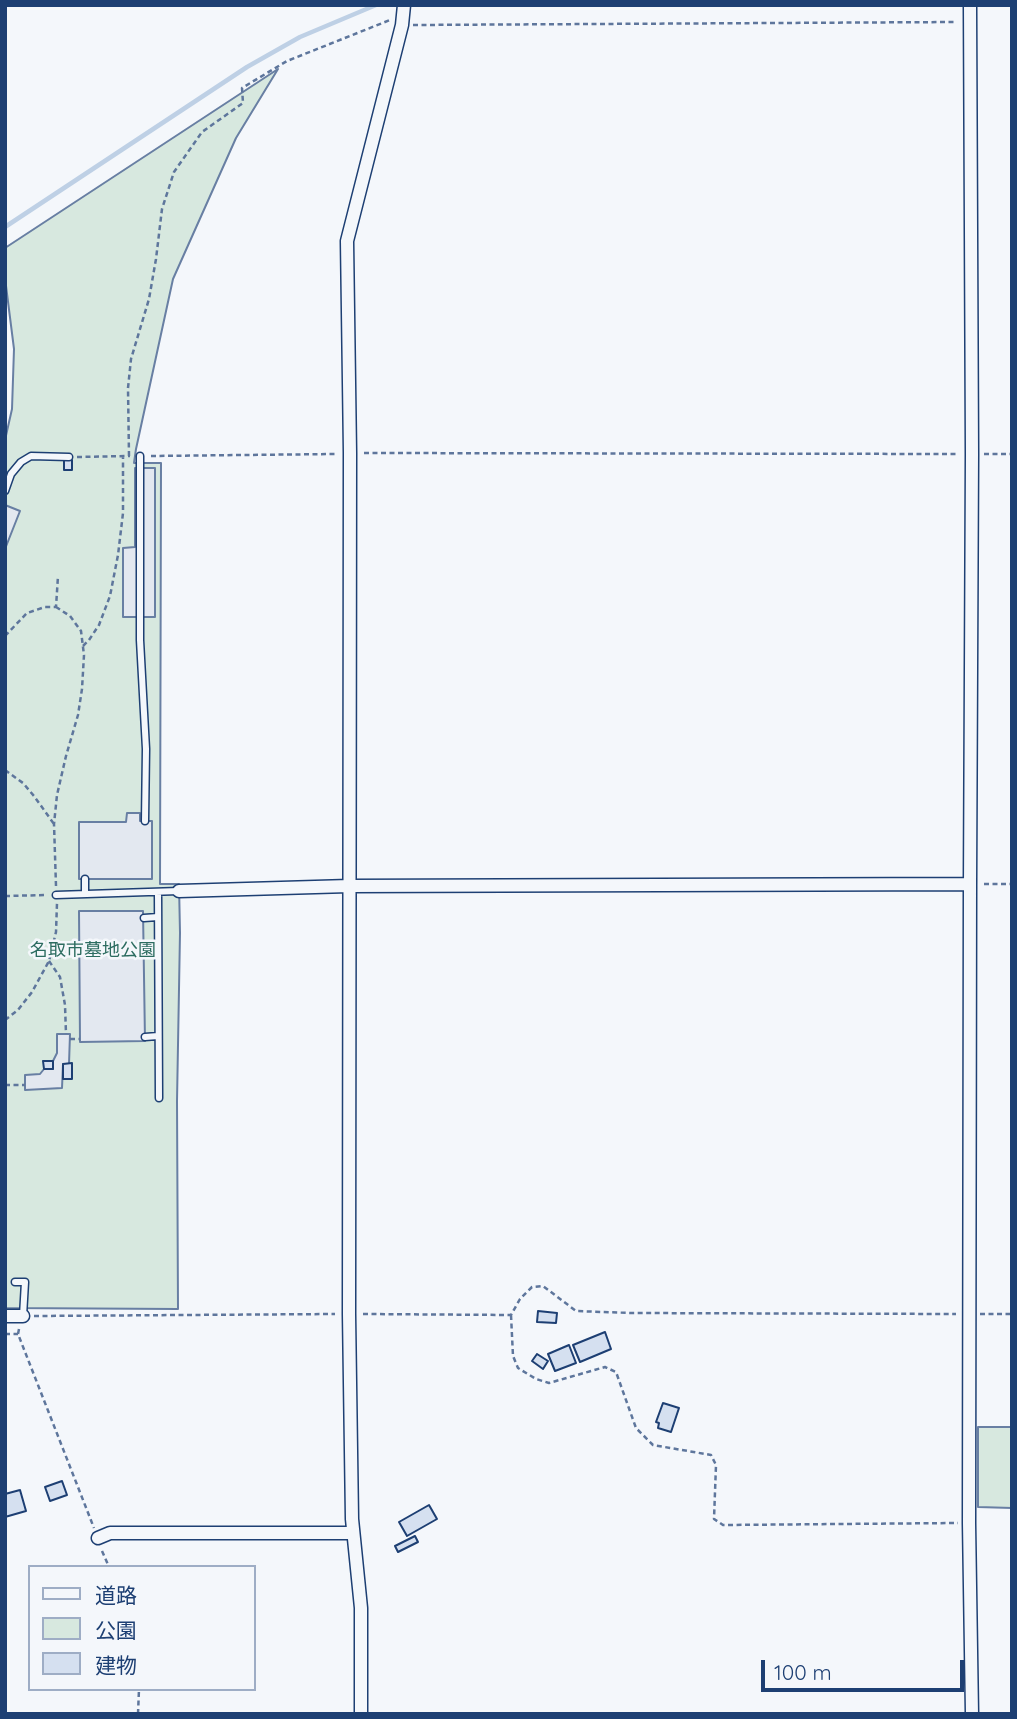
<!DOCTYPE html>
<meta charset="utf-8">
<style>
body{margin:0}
#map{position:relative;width:1017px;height:1719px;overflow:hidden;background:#f4f7fb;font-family:Quicksand,"Noto Sans JP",sans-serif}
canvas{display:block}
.frame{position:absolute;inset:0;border:7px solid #1d3f73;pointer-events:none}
.legend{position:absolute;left:28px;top:1565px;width:228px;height:126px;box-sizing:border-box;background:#f4f7fb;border:2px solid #9eadc5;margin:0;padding:9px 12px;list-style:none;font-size:21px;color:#1d3f73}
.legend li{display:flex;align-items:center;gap:14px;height:35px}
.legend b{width:35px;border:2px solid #9eadc5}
.scale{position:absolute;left:761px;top:1660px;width:203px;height:32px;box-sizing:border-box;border:4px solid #1d3f73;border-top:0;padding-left:9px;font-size:21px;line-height:24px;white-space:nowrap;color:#1d3f73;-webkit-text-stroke:5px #f4f7fb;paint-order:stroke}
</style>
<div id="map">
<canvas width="1017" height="1719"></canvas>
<div class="frame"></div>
<ul class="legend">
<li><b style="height:9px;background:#f4f7fb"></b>道路</li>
<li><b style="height:19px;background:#d7e8df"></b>公園</li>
<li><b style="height:19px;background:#d5e0f0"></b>建物</li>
</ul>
<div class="scale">100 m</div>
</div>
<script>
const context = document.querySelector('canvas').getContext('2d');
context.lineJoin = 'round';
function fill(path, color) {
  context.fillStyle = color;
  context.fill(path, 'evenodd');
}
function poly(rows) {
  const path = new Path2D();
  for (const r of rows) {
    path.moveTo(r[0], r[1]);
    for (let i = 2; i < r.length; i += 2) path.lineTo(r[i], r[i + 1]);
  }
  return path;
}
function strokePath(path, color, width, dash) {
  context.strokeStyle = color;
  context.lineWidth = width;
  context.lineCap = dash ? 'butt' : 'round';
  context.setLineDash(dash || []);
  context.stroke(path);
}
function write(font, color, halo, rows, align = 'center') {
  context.font = font + ' Quicksand,"Noto Sans JP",sans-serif';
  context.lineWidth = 5;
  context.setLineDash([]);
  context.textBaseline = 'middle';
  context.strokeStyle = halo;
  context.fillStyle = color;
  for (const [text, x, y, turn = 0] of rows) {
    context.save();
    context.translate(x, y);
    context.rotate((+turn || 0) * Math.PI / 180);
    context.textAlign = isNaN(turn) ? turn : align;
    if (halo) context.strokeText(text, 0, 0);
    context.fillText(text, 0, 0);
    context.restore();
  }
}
const green = poly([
 [278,69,236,138,173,279,136,449,134,463,161,463,160,884,179,884,180,933,177,1101,178,1309,5,1308,5,440,12,409,14,349,5,278,5,248,278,69],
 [978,1427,1012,1427,1012,1508,978,1507,978,1427]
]);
fill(green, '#d7e8df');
strokePath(green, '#687fa3', 2);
const parking = poly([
 [135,468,155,468,155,617,123,617,123,548,135,547,135,468],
 [5,505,20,511,5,549,5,505],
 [127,813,140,813,140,821,152,821,152,879,79,879,79,822,126,822,127,813],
 [79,911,143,911,145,1041,80,1042,79,911],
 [57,1034,70,1034,69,1064,63,1064,62,1088,25,1090,25,1075,40,1074,44,1069,53,1069,53,1061,57,1053,57,1034]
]);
fill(parking, '#e3e8f0');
strokePath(parking, '#687fa3', 2);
strokePath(poly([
 [5,227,247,67,300,37,376,5]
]), '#bed0e5', 4.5);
const building = poly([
 [64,460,72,460,72,470,64,470,64,460],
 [43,1061,53,1061,53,1069,44,1069,43,1061],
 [72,1063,72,1079,63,1079,63,1064,72,1063],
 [538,1311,557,1313,556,1323,537,1322,538,1311],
 [605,1332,611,1349,580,1362,573,1345,605,1332],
 [569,1345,576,1363,555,1371,548,1354,569,1345],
 [537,1354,548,1361,543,1369,532,1361,537,1354],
 [663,1403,679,1408,671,1432,658,1428,659,1423,656,1422,663,1403],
 [62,1481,67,1495,50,1501,45,1487,62,1481],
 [20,1490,26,1511,5,1517,5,1494,20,1490],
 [429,1505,437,1519,407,1536,399,1522,429,1505],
 [415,1536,418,1542,398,1552,395,1546,415,1536]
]);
fill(building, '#d5e0f0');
strokePath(building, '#1d3f73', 2);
const lane = poly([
 [140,456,140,640,146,749,145,821],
 [5,491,11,474,21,462,31,456,69,457],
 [85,879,85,894],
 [158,892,159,1098],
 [56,895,179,891],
 [144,918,158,917],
 [145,1037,158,1036],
 [15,1282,25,1282,23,1316]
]);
const street = poly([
 [970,5,972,454,970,884],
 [179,891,349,886,970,884,969,1523,972,1714],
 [5,1316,23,1316],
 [98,1538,110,1533,353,1533],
 [361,1714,361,1608,352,1519,349,1314,350,453,347,241,402,25,404,5]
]);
strokePath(lane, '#1d3f73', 9);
strokePath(street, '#1d3f73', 15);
strokePath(poly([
 [413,25,956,22],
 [364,453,959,454],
 [984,454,1012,454],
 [129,456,128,388,131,359,149,299,156,259,162,209,174,172,202,132,243,103,242,88,287,61,390,20],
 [151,456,336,454],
 [77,457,130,456],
 [5,636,27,613,45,607,56,607,58,576],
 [83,646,89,640,99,625,110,596,118,555,123,513,123,456],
 [5,770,23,783,34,796,54,824],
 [984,884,1012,884],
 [56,886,54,824,57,795,66,756,78,715,82,689,84,655,81,631,70,616,56,607],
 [5,896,46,895],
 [49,961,60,977,65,1005,66,1034],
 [5,1020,18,1010,32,992,49,961,56,932,57,903],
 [70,1039,80,1039],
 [5,1085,25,1085],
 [363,1314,511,1315,520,1299,532,1287,543,1286,576,1311,631,1313,956,1314],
 [980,1314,1012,1314],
 [511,1315,513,1356,518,1368,536,1379,549,1383,605,1367,616,1372,636,1428,653,1445,711,1455,716,1465,714,1519,723,1525,958,1523],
 [34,1316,335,1314],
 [19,1329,18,1334,94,1528],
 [5,1334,18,1334],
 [102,1551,109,1567],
 [138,1714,139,1689]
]), '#5e769c', 2.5, [5, 3.5]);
strokePath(lane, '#f4f7fb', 6);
strokePath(street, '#f4f7fb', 12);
write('18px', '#2c6c60', '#f4f7fb', [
 ["名取市墓地公園",93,951]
]);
</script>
